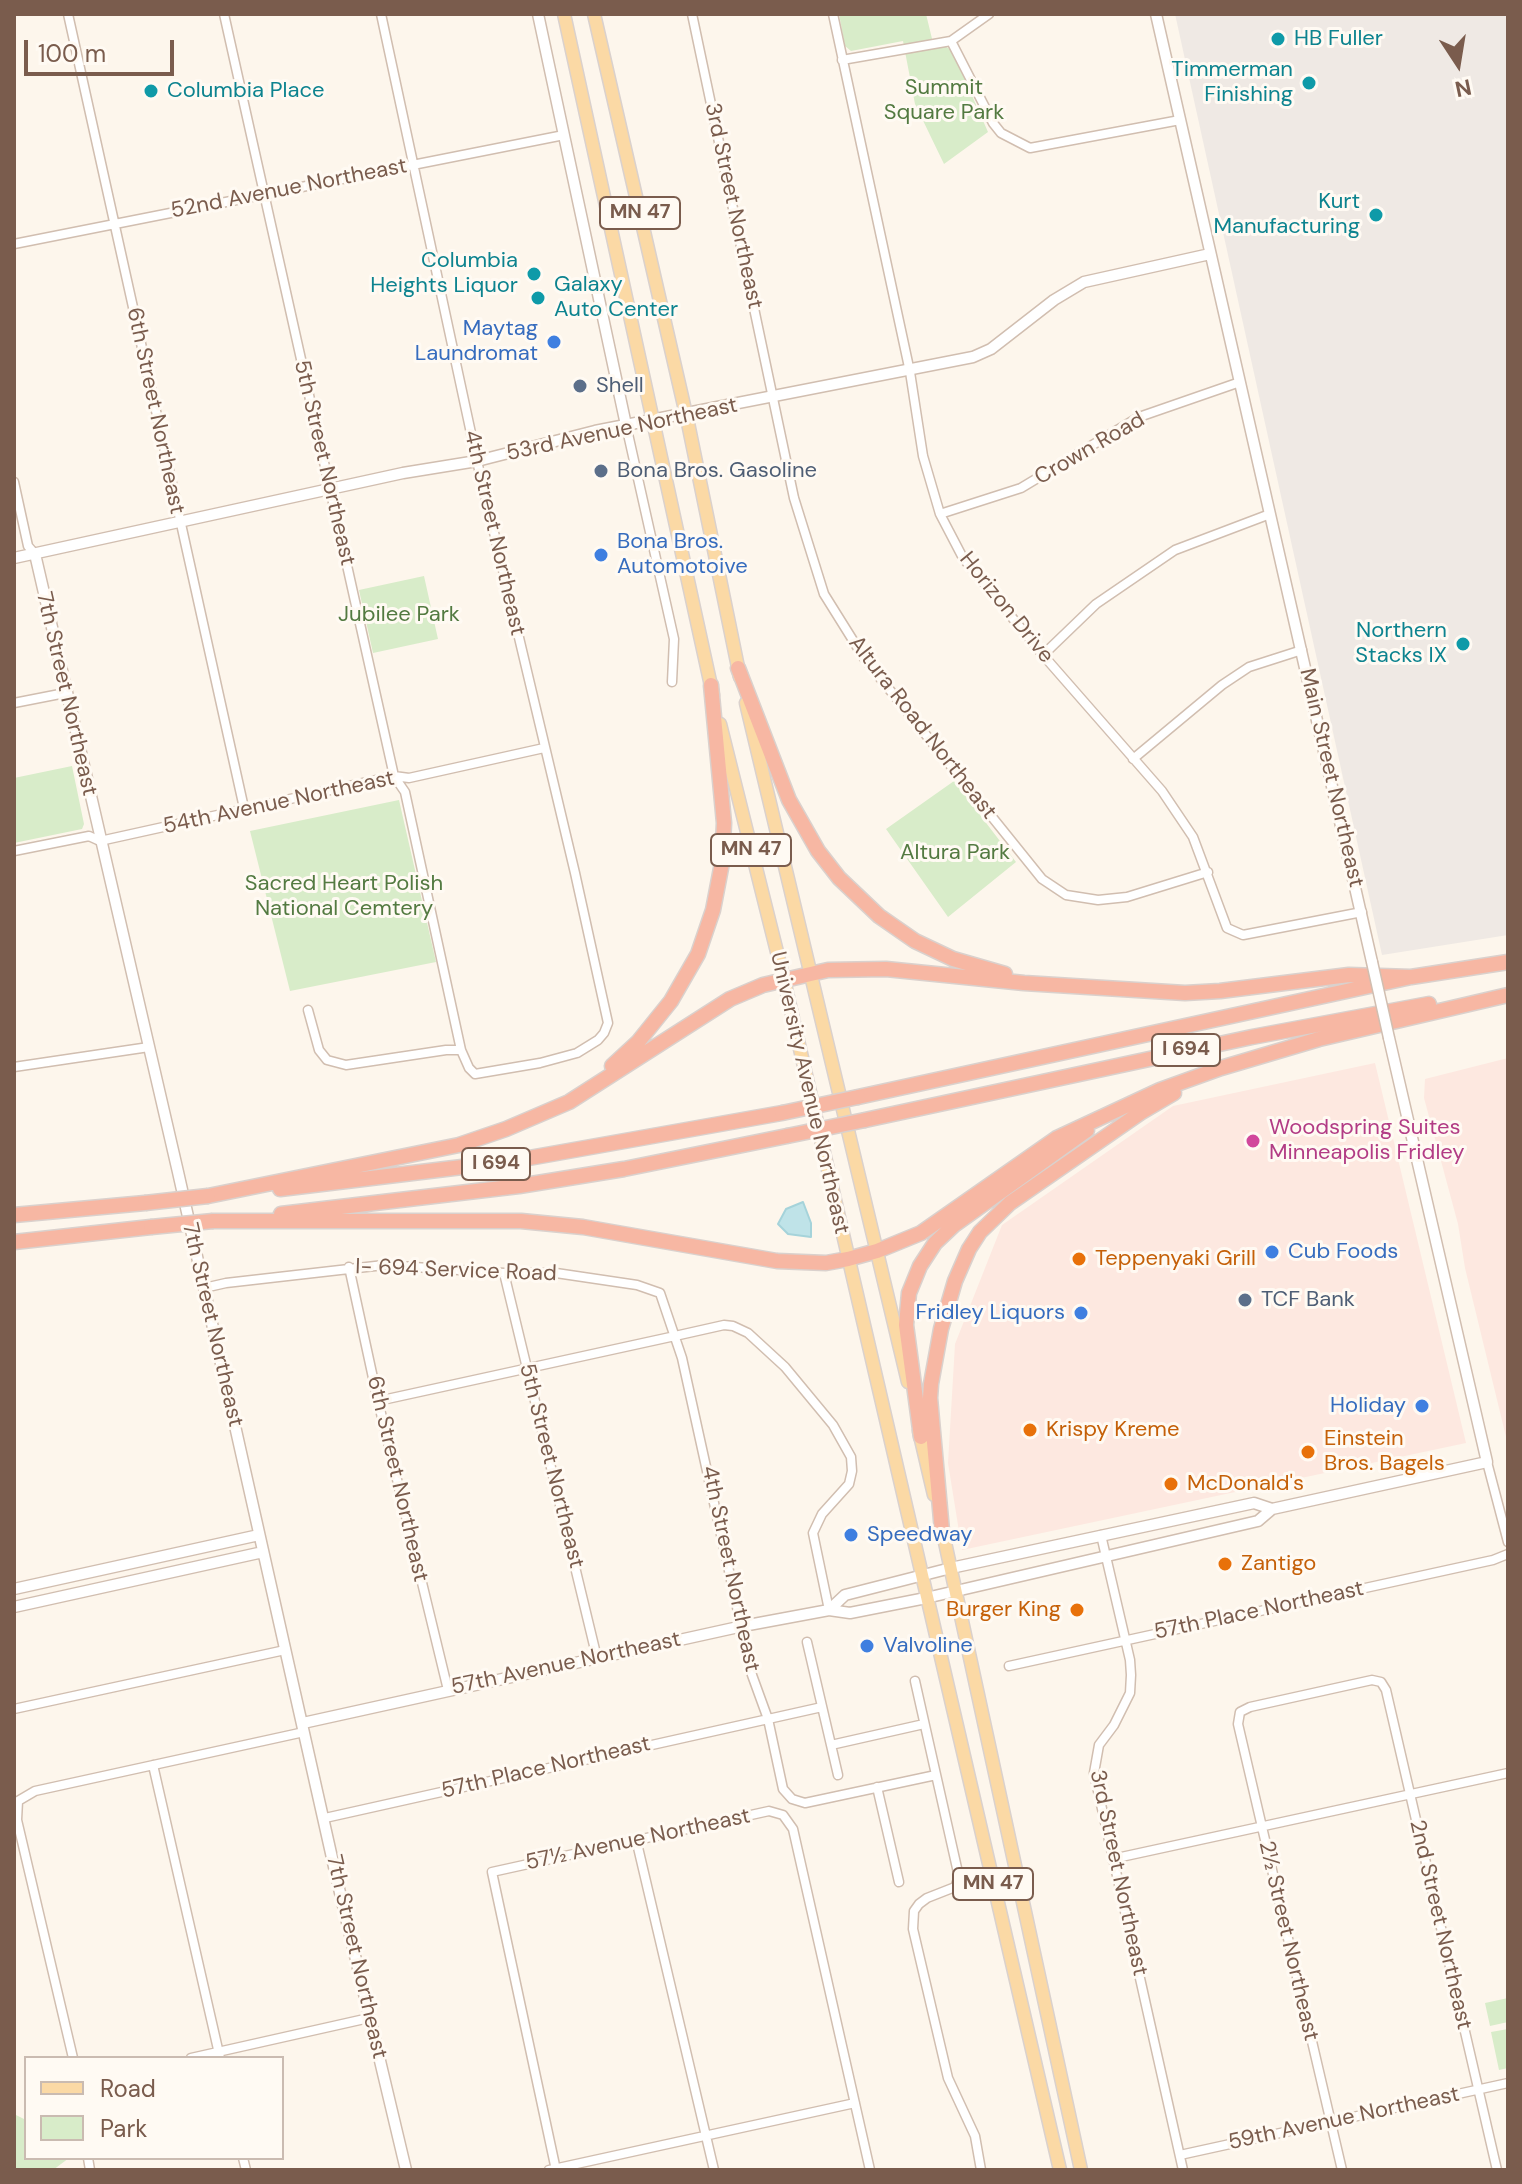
<!DOCTYPE html>
<meta charset="utf-8">
<style>
body{margin:0}
#map{position:relative;width:1522px;height:2184px;overflow:hidden;background:#fdf6ec;font-family:"DM Sans",sans-serif}
canvas{display:block}
.frame{position:absolute;inset:0;border:16px solid #7a5c4d;pointer-events:none}
.legend{position:absolute;left:24px;top:2056px;width:260px;height:104px;box-sizing:border-box;background:#fffaf3;border:2px solid #cabbb1;margin:0;padding:10px 14px;list-style:none;font-size:24px;color:#7a5c4d}
.legend li{display:flex;align-items:center;gap:16px;height:40px}
.legend b{width:40px;border:2px solid #cabbb1}
.north{position:absolute;left:1418px;top:24px;width:80px;height:80px;-webkit-text-stroke:6px #fffaf3;paint-order:stroke;rotate:168deg;font-size:22px;font-weight:700;line-height:32px;text-align:center;color:#7a5c4d}
.north::after{content:'';display:block;margin:auto;width:28px;height:36px;background:#7a5c4d;clip-path:polygon(50% 0,100% 100%,50% 72%,0 100%)}
.scale{position:absolute;left:24px;top:40px;width:150px;height:36px;box-sizing:border-box;border:4px solid #7a5c4d;border-top:0;padding-left:10px;font-size:24px;line-height:28px;white-space:nowrap;color:#7a5c4d;-webkit-text-stroke:6px #fffaf3;paint-order:stroke}
</style>
<div id="map">
<canvas width="1522" height="2184"></canvas>
<div class="frame"></div>
<ul class="legend">
<li><b style="height:10px;background:#fbd9a5"></b>Road</li>
<li><b style="height:22px;background:#d8ecc9"></b>Park</li>
</ul>
<div class="north">N</div>
<div class="scale">100 m</div>
</div>
<script>
const context = document.querySelector('canvas').getContext('2d');
context.lineJoin = 'round';
function fill(path, color) {
  context.fillStyle = color;
  context.fill(path, 'evenodd');
}
function poly(rows) {
  const path = new Path2D();
  for (const r of rows) {
    path.moveTo(r[0], r[1]);
    for (let i = 2; i < r.length; i += 2) path.lineTo(r[i], r[i + 1]);
  }
  return path;
}
function strokePath(path, color, width, dash) {
  context.strokeStyle = color;
  context.lineWidth = width;
  context.lineCap = dash ? 'butt' : 'round';
  context.setLineDash(dash || []);
  context.stroke(path);
}
function write(font, color, halo, rows, align = 'center') {
  context.font = font + ' "DM Sans",sans-serif';
  context.lineWidth = 6;
  context.setLineDash([]);
  context.textBaseline = 'middle';
  context.strokeStyle = halo;
  context.fillStyle = color;
  for (const [text, x, y, turn = 0] of rows) {
    context.save();
    context.translate(x, y);
    context.rotate((+turn || 0) * Math.PI / 180);
    context.textAlign = isNaN(turn) ? turn : align;
    if (halo) context.strokeText(text, 0, 0);
    context.fillText(text, 0, 0);
    context.restore();
  }
}
fill(poly([
 [1508,1058,1508,1445,1465,1268,1458,1224,1424,1098,1425,1079],
 [1375,1063,1466,1443,962,1550,948,1463,955,1344,1002,1225,1173,1106]
]), '#fde8e0');
fill(poly([
 [1175,14,1508,14,1508,935,1382,955]
]), '#efe9e4');
fill(poly([
 [839,14,926,14,934,47,942,45,952,50,988,132,944,164,915,104,903,41,851,51,845,46],
 [424,576,438,639,373,653,359,590],
 [72,766,84,824,82,829,14,843,14,778],
 [954,781,1016,862,948,917,886,829],
 [399,800,436,962,290,991,250,831],
 [1508,1998,1508,2022,1490,2026,1485,2003],
 [1508,2029,1508,2068,1499,2070,1491,2032],
 [14,2114,26,2120,26,2158,69,2158,53,2170,14,2170]
]), '#d8ecc9');
const water = poly([
 [803,1202,811,1223,811,1237,788,1234,778,1224,786,1209,803,1202]
]);
fill(water, '#bfe3e8');
strokePath(water, '#a5d3da', 2);
const minor = poly([
 [68,14,244,808],
 [224,14,394,776,405,792,461,1050,469,1068,475,1074,540,1063,577,1053,598,1040,604,1033,608,1023,575,873,477,461,381,14],
 [692,14,794,498,824,594,864,658,1042,879,1066,895,1098,900,1127,897,1208,872],
 [833,14,910,372,923,456,940,514,963,558,1043,655,1162,791,1193,837,1227,928,1243,935,1362,912],
 [951,41,993,123,1001,133,1030,148,1180,120],
 [842,60,951,41,989,14],
 [14,244,564,135],
 [626,425,674,639,672,682],
 [14,482,28,546,35,554],
 [940,514,1021,488,1139,417,1240,382],
 [1043,655,1096,604,1175,550,1270,514],
 [14,703,65,693],
 [1133,759,1222,685,1249,667,1302,650],
 [14,851,89,836,100,841,394,776,409,778,544,748],
 [308,1010,319,1050,327,1060,346,1065,446,1050,461,1050],
 [14,1067,149,1047],
 [349,1267,378,1401,448,1690],
 [504,1273,597,1658],
 [204,1288,226,1283,384,1265,504,1273,556,1273,637,1285,660,1293,682,1358,752,1675,768,1719,783,1789,792,1799,805,1803,936,1775],
 [378,1401,675,1336,724,1325,733,1326,748,1333,785,1367,833,1425,851,1457,852,1471,849,1484,822,1514,813,1533,829,1610],
 [1487,1462,1508,1542],
 [1101,1535,1130,1660,1131,1675,1130,1693,1114,1725,1099,1745,1094,1773,1183,2170],
 [807,1642,838,1775],
 [1009,1666,1493,1560,1508,1554],
 [915,1681,959,1877,955,1887,927,1898,919,1904,914,1911,913,1929,948,2078,975,2136,981,2170],
 [14,1709,285,1650],
 [831,1745,924,1724],
 [153,1765,220,2058],
 [877,1787,899,1882],
 [325,1818,822,1707],
 [636,1839,714,2170],
 [1112,1859,1508,1773],
 [73,2058,17,1820,18,1801,35,1791,304,1732],
 [191,2058,369,2018],
 [1180,2155,1508,2083],
 [88,2158,90,2170],
 [243,2158,246,2170],
 [549,2170,855,2103],
 [556,2170,492,1872,769,1811,783,1815,793,1829,870,2170],
 [1342,2170,1238,1724,1240,1712,1250,1707,1372,1680,1381,1682,1386,1690,1497,2170]
]);
const tertiary = poly([
 [538,14,626,425],
 [1156,14,1372,962],
 [35,554,178,1172,337,1880,406,2170],
 [14,558,403,473,477,461,595,431,973,357,991,349,1054,300,1084,282,1210,254],
 [14,1589,259,1535],
 [14,1607,263,1552],
 [829,1610,845,1595,951,1568,1254,1503,1272,1509],
 [303,1723,743,1626,829,1610,850,1613,926,1598,1258,1521,1272,1509,1487,1462,1389,1038]
]);
const primary = poly([
 [564,14,713,695],
 [594,14,688,423,740,677],
 [746,703,908,1382],
 [720,724,784,980,1060,2170],
 [919,1431,934,1495],
 [941,1524,1081,2170]
]);
const motorway = poly([
 [738,668,789,800,818,851,839,878,879,916,915,941,953,959,1005,974],
 [612,1066,638,1042,671,1001,698,954,713,910,722,863,724,823,711,685],
 [858,1097,1411,977,1508,962],
 [865,1120,1252,1037,1429,1004],
 [280,1189,512,1161,782,1113],
 [208,1196,459,1145,506,1129,569,1102,730,999,763,985,828,970,886,969,1024,983,1185,993,1220,991,1349,975,1411,977],
 [281,1214,519,1186,624,1169,787,1136],
 [14,1215,145,1203],
 [213,1221,521,1221,583,1227,777,1261,826,1263,848,1259,877,1251,921,1233,1057,1138,1160,1090,1221,1068,1319,1039,1508,995],
 [14,1242,151,1227],
 [921,1437,906,1325,909,1293,920,1266,935,1243,954,1225,1087,1130],
 [942,1531,930,1398,931,1384,941,1329,955,1281,969,1249,980,1232,1010,1203,1140,1113,1174,1093]
]);
strokePath(minor, '#d1beb0', 11);
strokePath(tertiary, '#d1beb0', 13);
strokePath(primary, '#dad1cd', 15);
strokePath(motorway, '#dad1cd', 17);
strokePath(minor, '#fff', 8);
strokePath(tertiary, '#fff', 10);
strokePath(primary, '#fbd9a5', 12);
strokePath(motorway, '#f7b7a3', 14);
const tertiaryBridge = poly([
 [1372,962,1389,1038]
]);
const motorwayBridge = poly([
 [782,1113,858,1097],
 [787,1136,865,1120],
 [145,1203,208,1196],
 [151,1227,213,1221]
]);
strokePath(tertiaryBridge, '#d1beb0', 13, []);
strokePath(motorwayBridge, '#dad1cd', 17, []);
strokePath(tertiaryBridge, '#fff', 10);
strokePath(motorwayBridge, '#f7b7a3', 14);
for (const [x, y, r, color] of [
 [1278,39,8,"#0f9aa8"],
 [1309,83,8,"#0f9aa8"],
 [151,91,8,"#0f9aa8"],
 [1376,215,8,"#0f9aa8"],
 [534,274,8,"#0f9aa8"],
 [538,298,8,"#0f9aa8"],
 [554,342,8,"#3f7fe0"],
 [580,386,8,"#5c6f8a"],
 [601,471,8,"#5c6f8a"],
 [601,555,8,"#3f7fe0"],
 [1463,644,8,"#0f9aa8"],
 [1253,1141,8,"#d1479c"],
 [1272,1252,8,"#3f7fe0"],
 [1079,1259,8,"#e8710a"],
 [1245,1300,8,"#5c6f8a"],
 [1081,1313,8,"#3f7fe0"],
 [1422,1406,8,"#3f7fe0"],
 [1030,1430,8,"#e8710a"],
 [1308,1452,8,"#e8710a"],
 [1171,1484,8,"#e8710a"],
 [851,1535,8,"#3f7fe0"],
 [1225,1564,8,"#e8710a"],
 [1077,1610,8,"#e8710a"],
 [867,1646,8,"#3f7fe0"]
]) {
  const dot = new Path2D();
  dot.arc(x, y, r, 0, 2 * Math.PI);
  context.fillStyle = color;
  context.fill(dot);
  strokePath(dot, '#fffaf3', 3);
}
for (const [x, y, w] of [
 [640,213,80],
 [751,850,80],
 [1186,1050,68],
 [496,1164,68],
 [993,1884,80]
]) {
  const box = new Path2D();
  box.roundRect(x - w / 2, y - 16, w, 32, 6);
  context.fillStyle = '#fffaf3';
  context.fill(box);
  strokePath(box, '#7a5c4d', 2);
}
write('bold 20px', '#7a5c4d', null, [
 ["MN 47",640,213],
 ["MN 47",751,850],
 ["I 694",1186,1050],
 ["I 694",496,1164],
 ["MN 47",993,1884]
]);
write('22px', '#0d838f', '#fffaf3', [
 ["HB Fuller",1294,39,"left"],
 ["Timmerman",1293,70],
 ["Finishing",1293,95],
 ["Columbia Place",167,91,"left"],
 ["Kurt",1360,202],
 ["Manufacturing",1360,227],
 ["Columbia",518,261],
 ["Heights Liquor",518,286],
 ["Galaxy",554,285,"left"],
 ["Auto Center",554,310,"left"],
 ["Northern",1447,631],
 ["Stacks IX",1447,656]
], 'right');
write('22px', '#537a41', '#fffaf3', [
 ["Summit",944,88],
 ["Square Park",944,113],
 ["Jubilee Park",399,615],
 ["Altura Park",955,853],
 ["Sacred Heart Polish",344,884],
 ["National Cemtery",344,909]
]);
write('22px', '#7a5c4d', '#fffaf3', [
 ["52nd Avenue Northeast",289,189,-11],
 ["3rd Street Northeast",733,206,78],
 ["6th Street Northeast",155,411,78],
 ["53rd Avenue Northeast",622,430,-12],
 ["Crown Road",1090,449,-30],
 ["5th Street Northeast",324,463,77],
 ["4th Street Northeast",494,533,77],
 ["Horizon Drive",1006,608,51],
 ["7th Street Northeast",66,694,77],
 ["Altura Road Northeast",922,728,52],
 ["Main Street Northeast",1331,778,77],
 ["54th Avenue Northeast",279,803,-12],
 ["University Avenue Northeast",809,1093,77],
 ["I- 694 Service Road",456,1271,2],
 ["7th Street Northeast",212,1325,77],
 ["5th Street Northeast",551,1466,76],
 ["6th Street Northeast",397,1479,77],
 ["4th Street Northeast",730,1569,78],
 ["57th Place Northeast",1259,1611,-12],
 ["57th Avenue Northeast",566,1664,-12],
 ["57th Place Northeast",546,1768,-13],
 ["57½ Avenue Northeast",638,1840,-12],
 ["3rd Street Northeast",1118,1873,78],
 ["2nd Street Northeast",1440,1925,77],
 ["2½ Street Northeast",1288,1941,77],
 ["7th Street Northeast",356,1957,77],
 ["59th Avenue Northeast",1344,2119,-12]
]);
write('22px', '#366cbe', '#fffaf3', [
 ["Maytag",538,329,"right"],
 ["Laundromat",538,354,"right"],
 ["Bona Bros.",617,542],
 ["Automotoive",617,567],
 ["Cub Foods",1288,1252],
 ["Fridley Liquors",1065,1313,"right"],
 ["Holiday",1406,1406,"right"],
 ["Speedway",867,1535],
 ["Valvoline",883,1646]
], 'left');
write('22px', '#4e5e75', '#fffaf3', [
 ["Shell",596,386],
 ["Bona Bros. Gasoline",617,471],
 ["TCF Bank",1261,1300]
], 'left');
write('22px', '#b23c85', '#fffaf3', [
 ["Woodspring Suites",1269,1128],
 ["Minneapolis Fridley",1269,1153]
], 'left');
write('22px', '#c56008', '#fffaf3', [
 ["Teppenyaki Grill",1095,1259],
 ["Krispy Kreme",1046,1430],
 ["Einstein",1324,1439],
 ["Bros. Bagels",1324,1464],
 ["McDonald's",1187,1484],
 ["Zantigo",1241,1564],
 ["Burger King",1061,1610,"right"]
], 'left');
</script>
